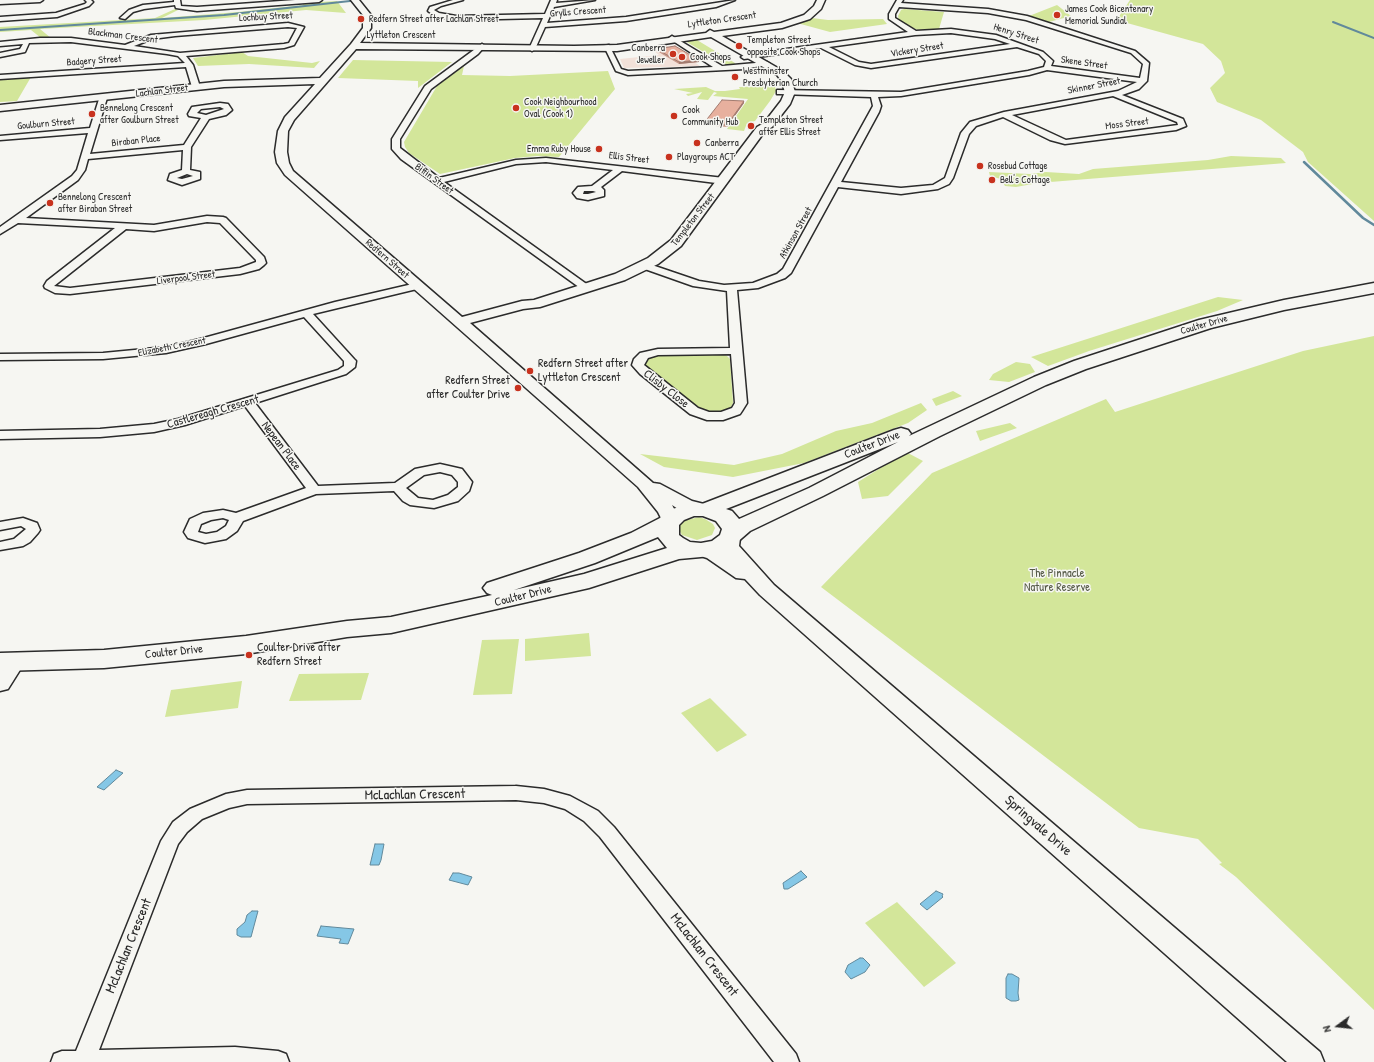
<!DOCTYPE html>
<style>
body{margin:0}
#map{position:relative;width:1374px;height:1062px;overflow:hidden;background:#f6f6f2;font-family:"Patrick Hand",sans-serif}
canvas{display:block}
.north{position:absolute;left:1318px;top:1006px;width:40px;height:40px;-webkit-text-stroke:3px #f6f6f2;paint-order:stroke;rotate:255deg;font-size:11px;font-weight:700;line-height:16px;text-align:center;color:#2b2b2b}
.north::after{content:'';display:block;margin:auto;width:14px;height:18px;background:#2b2b2b;clip-path:polygon(50% 0,100% 100%,50% 72%,0 100%)}
</style>
<div id="map">
<canvas width="1374" height="1062"></canvas>
<div class="north">N</div>
</div>
<script>
const context = document.querySelector('canvas').getContext('2d');
context.lineJoin = 'round';
function fill(path, color) {
  context.fillStyle = color;
  context.fill(path, 'evenodd');
}
function poly(rows) {
  const path = new Path2D();
  for (const r of rows) {
    path.moveTo(r[0], r[1]);
    for (let i = 2; i < r.length; i += 2) path.lineTo(r[i], r[i + 1]);
  }
  return path;
}
function strokePath(path, color, width, dash) {
  context.strokeStyle = color;
  context.lineWidth = width;
  context.lineCap = dash ? 'butt' : 'round';
  context.setLineDash(dash || []);
  context.stroke(path);
}
function write(font, color, halo, rows, align = 'center') {
  context.font = font + ' "Patrick Hand",sans-serif';
  context.lineWidth = 3;
  context.setLineDash([]);
  context.textBaseline = 'middle';
  context.strokeStyle = halo;
  context.fillStyle = color;
  for (const [text, x, y, turn = 0] of rows) {
    context.save();
    context.translate(x, y);
    context.rotate((+turn || 0) * Math.PI / 180);
    context.textAlign = isNaN(turn) ? turn : align;
    if (halo) context.strokeText(text, 0, 0);
    context.fillText(text, 0, 0);
    context.restore();
  }
}
fill(poly([
 [664,44,680,54,683,54,700,66,624,68,620,59,659,55,647,46]
]), '#f2e1d9');
fill(poly([
 [1130,0,1374,0,1374,221,1308,162,1303,152,1261,120,1217,102,1210,88,1225,73,1221,61,1203,44,1127,23,1118,18],
 [337,1,346,13,306,10,204,20,40,29,51,38,41,38,31,30,0,32,0,27,155,18,175,9,178,10,162,18,238,12,303,5,303,3],
 [1057,5,1071,16,1049,22,1029,16],
 [901,10,904,9,944,12,939,29,918,30,906,25,899,21,898,16],
 [812,18,828,20,883,19,887,24,830,32,797,23],
 [697,40,735,63,735,64,726,65,685,41],
 [242,52,248,56,312,63,320,61,314,68,249,64,198,66,193,58],
 [353,60,452,62,418,88,418,81,338,78],
 [464,66,462,75,510,76,608,71,615,89,559,157,537,156,515,158,440,174,409,153,405,147,404,142,437,86],
 [31,77,17,101,0,102,0,79],
 [775,86,776,91,770,101,755,121,747,123,744,131,727,129,748,99,713,96,717,93,714,92,708,100,697,99,702,92,688,96,686,94,693,93,674,89,706,87,715,91,725,91,740,89,739,87],
 [1231,156,1281,158,1286,163,1038,183,1016,187,1005,186,1001,179,990,176,989,172,1030,174,1046,172,1079,174,1093,169,1208,160],
 [1218,297,1243,300,1217,311,1089,351,1048,366,1031,357],
 [1374,336,1374,1010,1236,877,1219,864,1222,863,1198,839,1139,828,821,587,932,473,1106,399,1115,412,1303,351],
 [721,354,727,356,730,359,733,403,730,409,723,412,708,413,700,409,644,367,643,362,655,355],
 [1016,362,1030,364,1035,372,1009,382,989,380,993,374],
 [953,391,962,396,936,406,932,399],
 [921,403,927,410,908,423,804,463,733,477,664,467,640,454,734,465,782,454,836,431,872,423],
 [1010,423,1017,428,980,441,976,431],
 [906,452,923,461,888,496,862,499,858,482],
 [699,517,705,519,713,524,715,528,712,535,697,540,682,535,678,528,683,521],
 [589,633,591,656,525,661,525,639],
 [519,639,512,694,473,695,482,640],
 [369,673,361,700,289,701,299,674],
 [242,681,238,708,165,717,171,690],
 [710,698,747,735,717,752,681,713],
 [897,902,956,963,924,987,865,923]
]), '#d3e69a');
const water = poly([
 [116,770,123,773,104,790,97,787,116,770],
 [375,844,384,844,381,860,379,865,370,865,375,844],
 [801,871,807,877,788,889,784,889,783,883,801,871],
 [453,873,459,873,472,877,468,885,449,880,453,873],
 [936,891,943,894,942,896,943,897,927,910,920,904,936,891],
 [252,911,258,911,251,937,241,937,237,935,237,929,245,922,247,915,252,911],
 [321,926,354,929,348,944,339,943,341,939,317,936,321,926],
 [860,958,863,958,870,965,865,972,851,979,845,972,848,965,860,958],
 [1008,974,1012,974,1019,978,1018,993,1019,1000,1016,1001,1011,1001,1006,998,1006,978,1008,974]
]);
fill(water, '#85c7e6');
strokePath(water, '#61899b', 1);
strokePath(poly([
 [1333,22,1374,38],
 [0,30,224,15,359,0]
]), '#61899b', 2);
strokePath(poly([
 [1304,162,1363,218,1374,225]
]), '#61899b', 2.5);
const street = poly([
 [0,0,43,0,40,2,0,4,0,0],
 [85,0,91,0,93,2,89,6,57,17,0,21,0,17,56,13,85,4,87,2,85,0],
 [174,0,180,0,181,6,197,7,295,0,322,0,319,2,197,11,176,8,175,5,144,9,133,12,125,19,120,18,129,10,143,5,174,2,174,0],
 [453,0,463,0,441,6,434,10,439,13,456,16,545,14,551,0,557,0,556,3,595,0,554,7,547,23,626,17,735,0,716,7,626,21,545,27,535,49,532,51,529,49,543,18,456,20,435,16,428,11,430,7,453,0],
 [897,0,903,0,901,3,988,9,1027,16,1135,51,1149,63,1147,81,1139,89,1122,95,1183,119,1186,126,1176,130,1065,144,1050,140,1003,117,976,126,969,134,953,178,949,184,938,189,901,194,838,187,791,273,785,278,758,288,737,290,747,403,742,411,740,414,723,420,707,420,690,414,640,374,632,365,634,359,640,353,658,349,730,348,727,291,693,286,642,268,641,266,646,263,699,281,724,285,753,283,777,274,783,269,873,106,871,97,780,94,777,94,777,90,901,92,1028,71,1044,67,1046,61,1039,54,1017,47,871,68,855,65,821,48,744,59,741,57,744,55,908,32,889,19,889,14,897,0],
 [899,7,988,13,1026,20,1131,53,1143,64,1140,78,1051,66,1053,61,1043,52,996,35,951,29,916,31,895,18,895,14,899,7],
 [951,33,995,39,1010,44,871,64,859,62,829,47,915,35,951,33],
 [1047,70,1137,82,1118,91,1004,112,970,122,961,133,945,178,933,185,901,188,841,182,879,112,881,106,878,97,901,96,1029,75,1047,70],
 [1113,96,1177,122,1178,125,1066,140,1012,115,1113,96],
 [731,354,735,403,732,408,721,412,709,412,698,408,644,365,648,358,658,355,731,354],
 [288,23,304,27,294,45,284,48,186,56,193,65,200,87,196,89,192,87,186,67,0,79,0,75,185,63,178,56,167,54,71,42,29,43,25,52,0,57,0,53,20,49,23,44,0,46,0,42,40,38,71,38,125,45,151,35,288,23],
 [288,27,297,28,289,43,284,44,180,53,134,46,152,39,175,36,288,27],
 [672,36,722,66,767,62,770,64,745,69,628,75,616,71,604,46,609,45,621,69,628,71,713,67,670,39,669,38,672,36],
 [482,44,485,46,478,54,431,89,400,139,400,148,439,178,516,160,546,158,724,178,728,181,724,184,622,171,601,187,604,190,604,196,588,200,577,198,573,193,578,187,592,186,613,170,546,162,516,164,444,182,592,288,591,290,583,290,401,159,392,149,392,139,425,86,482,44],
 [584,191,593,191,596,192,588,194,583,194,584,191],
 [100,96,107,98,90,154,184,145,201,118,189,116,188,114,192,107,220,103,228,104,232,110,226,115,209,119,191,147,190,170,200,172,200,179,182,185,168,180,170,174,182,170,183,150,88,159,85,170,78,180,26,218,154,225,207,216,223,217,226,218,264,257,266,263,264,265,259,269,240,274,70,294,55,293,45,288,44,286,47,281,115,228,18,223,0,234,0,227,72,176,77,170,88,133,0,140,0,136,90,128,100,96],
 [220,107,224,109,206,115,197,113,201,109,220,107],
 [187,174,193,176,182,179,177,178,187,174],
 [207,222,220,223,256,260,256,262,240,268,70,288,54,286,126,229,154,231,207,222],
 [417,283,421,284,422,286,421,288,313,314,354,359,356,361,355,367,346,374,255,403,318,486,395,483,415,469,440,464,462,469,472,482,469,491,458,501,434,508,410,505,403,501,394,491,316,494,243,521,237,531,226,539,205,543,188,538,184,532,190,519,203,513,223,510,236,513,306,488,245,406,185,425,154,432,100,437,0,439,0,431,100,429,154,424,178,419,338,370,344,366,344,361,304,317,206,344,166,353,103,359,0,360,0,354,103,353,166,347,200,339,335,302,417,283],
 [440,472,452,475,458,482,458,487,448,495,433,500,418,498,406,488,424,475,440,472],
 [223,518,229,520,226,526,217,532,206,534,198,532,201,524,211,520,223,518],
 [23,518,37,523,40,530,38,533,30,542,23,546,0,550,0,542,14,539,26,529,21,526,0,530,0,522,23,518],
 [516,786,544,789,570,796,598,811,614,827,796,1054,799,1062,774,1062,600,837,584,821,565,809,544,803,516,800,247,804,229,808,202,819,187,832,178,844,99,1050,235,1047,278,1051,286,1054,289,1062,51,1062,54,1054,62,1051,76,1051,161,841,173,822,190,809,226,794,247,790,516,786]
]);
const secondary = poly([
 [351,0,359,0,371,15,371,28,360,43,574,46,617,45,706,33,710,30,714,32,781,23,804,15,814,6,817,0,825,0,821,9,810,19,782,28,722,36,783,71,791,79,795,92,790,104,772,127,765,131,681,246,658,264,625,280,540,307,523,309,470,323,653,483,660,484,692,501,708,505,710,509,708,513,701,515,678,509,672,505,680,520,678,524,671,526,664,524,658,512,638,487,285,175,277,163,275,152,278,131,285,117,315,84,224,87,0,111,0,105,224,81,320,78,351,44,363,28,363,15,351,0],
 [711,37,777,75,781,80,785,92,781,101,764,123,757,127,671,240,648,258,615,274,534,300,522,301,462,317,293,171,289,163,287,152,288,131,294,120,356,49,617,51,711,37],
 [730,532,737,534,740,538,739,546,774,585,1320,1052,1324,1062,1287,1062,760,595,745,579,736,578,707,558,694,554,691,550,694,546,701,544,721,550,719,547,720,538,723,534,730,532],
 [14,654,22,657,25,662,8,689,0,691,0,666,6,657,14,654]
]);
const primary = poly([
 [1374,283,1374,293,1284,310,1211,328,1086,369,1046,385,940,436,823,496,750,531,727,551,701,557,679,559,589,588,391,633,347,637,246,654,104,668,0,671,0,653,104,650,246,636,347,621,391,617,492,595,487,593,483,588,487,583,579,553,631,533,660,518,668,510,692,504,702,504,894,430,901,428,908,430,911,434,909,436,1034,377,1074,361,1199,320,1284,300,1374,283],
 [898,442,809,488,739,519,732,511,726,509,898,442],
 [694,516,703,516,716,521,722,529,720,535,712,541,701,543,690,542,683,538,679,535,679,525,684,520,694,516],
 [658,537,667,548,584,574,514,590,595,563,658,537]
]);
strokePath(street, '#2b2b2b', 3);
strokePath(secondary, '#2b2b2b', 3);
strokePath(primary, '#2b2b2b', 3);
fill(street, '#f6f6f2');
fill(secondary, '#f6f6f2');
fill(primary, '#f6f6f2');
fill(poly([
 [657,49,699,60,699,62,679,64,657,51],
 [744,101,744,103,727,127,704,125,704,123]
]), '#c79788');
fill(poly([
 [699,60,699,62,679,64,679,62],
 [744,101,744,103,727,127,727,125]
]), '#a27b6f');
const building = poly([
 [675,46,699,60,679,62,657,49,675,46],
 [722,100,744,101,727,125,704,123,722,100]
]);
fill(building, '#e7b09e');
strokePath(building, '#a27b6f', 1);
for (const [x, y, r, color] of [
 [1057,15,4,"#c8321e"],
 [361,19,4,"#c8321e"],
 [739,46,4,"#c8321e"],
 [673,54,4,"#c8321e"],
 [682,57,4,"#c8321e"],
 [735,77,4,"#c8321e"],
 [516,108,4,"#c8321e"],
 [92,114,4,"#c8321e"],
 [674,116,4,"#c8321e"],
 [751,126,4,"#c8321e"],
 [697,143,4,"#c8321e"],
 [599,149,4,"#c8321e"],
 [669,157,4,"#c8321e"],
 [980,166,4,"#c8321e"],
 [992,180,4,"#c8321e"],
 [50,203,4,"#c8321e"],
 [530,371,4,"#c8321e"],
 [518,388,4,"#c8321e"],
 [249,655,4,"#c8321e"]
]) {
  const dot = new Path2D();
  dot.arc(x, y, r, 0, 2 * Math.PI);
  context.fillStyle = color;
  context.fill(dot);
  strokePath(dot, '#f6f6f2', 1.5);
}
write('10px', '#2b2b2b', '#f6f6f2', [
 ["James Cook Bicentenary",1065,9],
 ["Memorial Sundial",1065,21],
 ["Redfern Street after Lachlan Street",369,19],
 ["Templeton Street",747,40],
 ["opposite Cook Shops",747,52],
 ["Canberra",665,48,"right"],
 ["Jeweller",665,60,"right"],
 ["Cook Shops",690,57],
 ["Westminster",743,71],
 ["Presbyterian Church",743,83],
 ["Cook Neighbourhood",524,102],
 ["Oval (Cook 1)",524,114],
 ["Bennelong Crescent",100,108],
 ["after Goulburn Street",100,120],
 ["Cook",682,110],
 ["Community Hub",682,122],
 ["Templeton Street",759,120],
 ["after Ellis Street",759,132],
 ["Canberra",705,143],
 ["Emma Ruby House",591,149,"right"],
 ["Playgroups ACT",677,157],
 ["Rosebud Cottage",988,166],
 ["Bell's Cottage",1000,180],
 ["Bennelong Crescent",58,197],
 ["after Biraban Street",58,209]
], 'left');
write('10px', '#2b2b2b', '#f6f6f2', [
 ["Grylls Crescent",578,12,-4],
 ["Lochbuy Street",266,17,-3],
 ["Lyttleton Crescent",722,20,-8],
 ["Henry Street",1016,34,18],
 ["Lyttleton Crescent",401,35],
 ["Blackman Crescent",123,36,7],
 ["Vickery Street",917,50,-9],
 ["Badgery Street",94,61,-4],
 ["Skene Street",1084,63,8],
 ["Skinner Street",1094,86,-11],
 ["Lachlan Street",162,91,-7],
 ["Goulburn Street",46,124,-5],
 ["Moss Street",1127,124,-7],
 ["Biraban Place",136,141,-6],
 ["Ellis Street",629,158,7],
 ["Biffin Street",434,179,36],
 ["Templeton Street",693,220,-52],
 ["Atkinson Street",796,233,-61],
 ["Redfern Street",387,259,41],
 ["Liverpool Street",186,278,-7],
 ["Coulter Drive",1204,325,-16],
 ["Elizabeth Crescent",172,347,-11]
]);
write('12px', '#2b2b2b', '#f6f6f2', [
 ["Redfern Street after",538,364],
 ["Lyttleton Crescent",538,378],
 ["Redfern Street",510,381,"right"],
 ["after Coulter Drive",510,395,"right"],
 ["Coulter Drive after",257,648],
 ["Redfern Street",257,662]
], 'left');
write('12px', '#2b2b2b', '#f6f6f2', [
 ["Clisby Close",666,389,38],
 ["Castlereagh Crescent",213,412,-16],
 ["Coulter Drive",872,445,-21],
 ["Nepean Place",281,446,53],
 ["Coulter Drive",523,596,-14],
 ["Coulter Drive",174,652,-6]
]);
write('12px', '#555a47', '#f6f6f2', [
 ["The Pinnacle",1057,574],
 ["Nature Reserve",1057,588]
]);
write('14px', '#2b2b2b', '#f6f6f2', [
 ["McLachlan Crescent",415,795,-1],
 ["Springvale Drive",1038,826,41],
 ["McLachlan Crescent",129,946,-68],
 ["McLachlan Crescent",704,955,52]
]);
</script>
